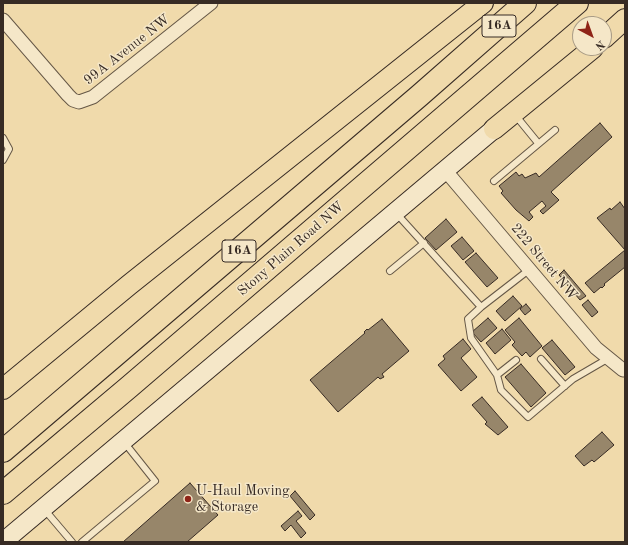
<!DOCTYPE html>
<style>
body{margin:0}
#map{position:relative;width:628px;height:545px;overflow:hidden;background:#f0daab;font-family:"Old Standard TT",serif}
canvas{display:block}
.frame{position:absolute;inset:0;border:4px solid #372b24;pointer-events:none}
.north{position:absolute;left:572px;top:16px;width:40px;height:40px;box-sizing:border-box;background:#f5e7c8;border:1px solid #a99c86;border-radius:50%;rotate:139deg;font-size:11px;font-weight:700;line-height:16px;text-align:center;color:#372b24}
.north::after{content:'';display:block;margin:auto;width:14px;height:18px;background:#8f2418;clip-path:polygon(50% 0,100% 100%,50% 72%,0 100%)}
</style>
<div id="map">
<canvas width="628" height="545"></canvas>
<div class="frame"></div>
<div class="north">N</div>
</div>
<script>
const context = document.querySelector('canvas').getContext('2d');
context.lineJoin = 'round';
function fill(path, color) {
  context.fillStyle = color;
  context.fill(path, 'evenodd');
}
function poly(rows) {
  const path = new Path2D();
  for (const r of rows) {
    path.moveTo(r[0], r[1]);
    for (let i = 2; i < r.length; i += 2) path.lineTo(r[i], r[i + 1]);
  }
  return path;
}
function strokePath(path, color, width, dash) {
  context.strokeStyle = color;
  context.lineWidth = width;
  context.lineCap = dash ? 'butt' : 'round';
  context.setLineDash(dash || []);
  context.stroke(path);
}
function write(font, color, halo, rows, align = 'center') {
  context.font = font + ' "Old Standard TT",serif';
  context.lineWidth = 3;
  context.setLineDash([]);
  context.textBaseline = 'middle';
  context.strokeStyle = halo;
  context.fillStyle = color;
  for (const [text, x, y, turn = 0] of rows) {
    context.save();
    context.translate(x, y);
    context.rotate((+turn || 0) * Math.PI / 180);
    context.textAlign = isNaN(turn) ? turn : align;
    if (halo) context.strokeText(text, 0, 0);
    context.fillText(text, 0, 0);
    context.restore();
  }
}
const building = poly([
 [600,123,612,137,551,192,559,200,543,214,540,211,546,206,542,201,529,212,533,217,529,221,516,210,501,193,503,191,499,186,516,172,519,176,522,174,525,178,536,173,539,177,600,123],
 [620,202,625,209,625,267,604,284,605,285,602,288,601,287,594,293,585,283,625,250,597,218,610,208,611,210,620,202],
 [446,219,457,232,436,250,425,238,446,219],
 [462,237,474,251,463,260,451,246,462,237],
 [476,253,498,278,487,287,465,262,476,253],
 [564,270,586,296,580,300,559,275,564,270],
 [513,296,522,306,505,321,496,311,513,296],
 [588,300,598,312,592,317,582,305,588,300],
 [526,304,531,310,525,315,520,309,526,304],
 [488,318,497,328,481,342,472,332,488,318],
 [519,318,542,346,530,357,526,352,522,356,512,345,515,342,505,330,519,318],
 [382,319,409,351,382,374,384,377,380,379,378,377,338,412,310,380,365,333,364,332,367,329,368,330,382,319],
 [502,329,511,340,495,354,486,343,502,329],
 [463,339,471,349,461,358,477,377,461,391,438,365,445,359,443,356,463,339],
 [552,340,575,367,565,375,542,348,552,340],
 [521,364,546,393,531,407,505,377,521,364],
 [482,397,508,427,498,435,485,424,487,422,472,405,482,397],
 [602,432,614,445,594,462,592,460,584,466,575,456,602,432],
 [190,483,218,515,187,542,123,542,190,483],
 [295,491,315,515,310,520,290,496,295,491],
 [298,511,302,516,296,521,306,533,301,538,291,525,285,531,281,526,298,511]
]);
fill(building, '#97866a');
strokePath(building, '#372b24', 1);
const service = poly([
 [516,116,538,143],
 [3,138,9,149,3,160],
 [494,181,555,130],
 [396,213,481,307,530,269],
 [390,271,424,243],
 [481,307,468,319,471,338,497,375,501,390,528,417,573,379,609,358],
 [541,359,565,386],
 [497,375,516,360],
 [44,509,72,542],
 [82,542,155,481,124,442]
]);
const minor = poly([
 [3,20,68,95,73,100,79,102,93,97,211,3],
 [445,170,596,348,623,370]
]);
const secondary = poly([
 [3,542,494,129]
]);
const primary = poly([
 [604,38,625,19],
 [494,129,593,48],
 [3,389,129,285,483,3]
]);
const motorway = poly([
 [3,451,419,96,525,3],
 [3,493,129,387,577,3]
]);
strokePath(service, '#655746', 8);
strokePath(minor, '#655746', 15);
strokePath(secondary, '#372b24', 20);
strokePath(primary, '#372b24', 22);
strokePath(motorway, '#372b24', 24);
strokePath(service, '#f5e7c8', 6);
strokePath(minor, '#f5e7c8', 13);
strokePath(secondary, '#f5e7c8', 18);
strokePath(primary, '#f0daab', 20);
strokePath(motorway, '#f0daab', 22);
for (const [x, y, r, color] of [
 [188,499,4,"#8f2418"]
]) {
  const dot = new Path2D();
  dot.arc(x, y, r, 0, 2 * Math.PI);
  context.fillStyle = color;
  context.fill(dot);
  strokePath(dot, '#f5e7c8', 1.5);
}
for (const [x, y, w] of [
 [499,26,34],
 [239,251,34]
]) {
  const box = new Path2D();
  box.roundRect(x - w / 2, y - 11, w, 22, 3);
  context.fillStyle = '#f5e7c8';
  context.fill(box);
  strokePath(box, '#372b24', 1);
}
write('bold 13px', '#372b24', null, [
 ["16A",499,26],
 ["16A",239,251]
]);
write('14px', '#372b24', '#f5e7c8', [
 ["99A Avenue NW",127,50,-38],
 ["Stony Plain Road NW",291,249,-41],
 ["222 Street NW",544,262,50]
]);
write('14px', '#372b24', '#f5e7c8', [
 ["U-Haul Moving",196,491],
 ["& Storage",196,507]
], 'left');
</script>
